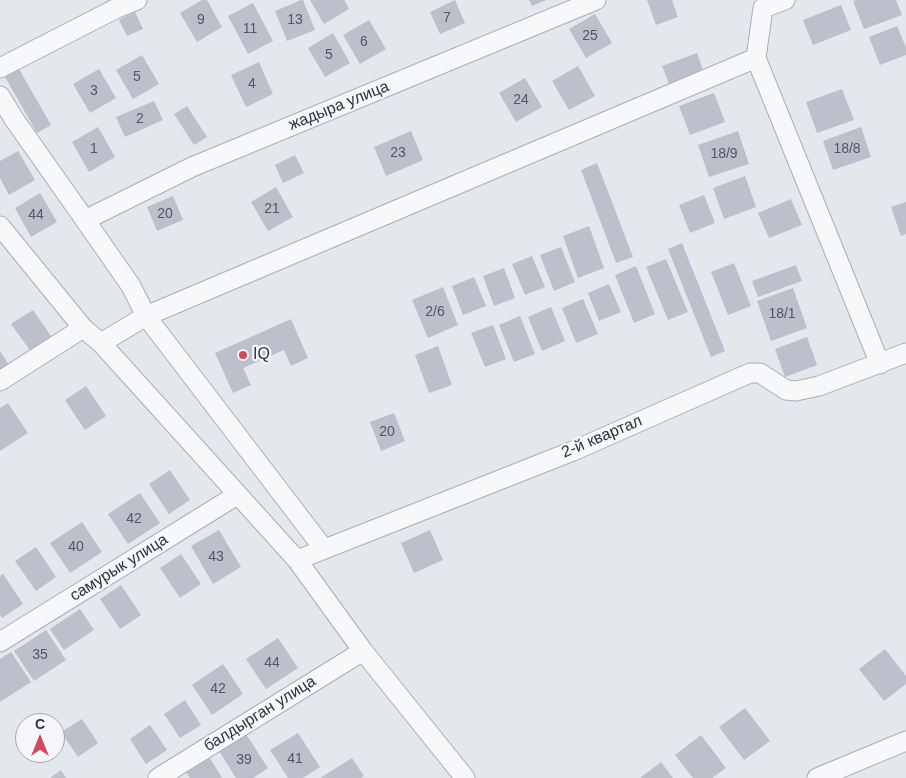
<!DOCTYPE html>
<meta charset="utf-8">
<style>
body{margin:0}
#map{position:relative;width:906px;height:778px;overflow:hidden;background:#e4e7ec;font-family:Arial,sans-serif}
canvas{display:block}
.north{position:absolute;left:15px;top:713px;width:50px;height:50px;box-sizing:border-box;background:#f4f6f9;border:1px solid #a4a8b1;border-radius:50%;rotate:0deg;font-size:14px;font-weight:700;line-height:20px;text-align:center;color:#2b3445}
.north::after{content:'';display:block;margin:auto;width:18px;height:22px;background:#d1495b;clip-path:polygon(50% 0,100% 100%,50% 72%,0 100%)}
</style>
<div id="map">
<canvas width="906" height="778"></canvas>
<div class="north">С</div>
</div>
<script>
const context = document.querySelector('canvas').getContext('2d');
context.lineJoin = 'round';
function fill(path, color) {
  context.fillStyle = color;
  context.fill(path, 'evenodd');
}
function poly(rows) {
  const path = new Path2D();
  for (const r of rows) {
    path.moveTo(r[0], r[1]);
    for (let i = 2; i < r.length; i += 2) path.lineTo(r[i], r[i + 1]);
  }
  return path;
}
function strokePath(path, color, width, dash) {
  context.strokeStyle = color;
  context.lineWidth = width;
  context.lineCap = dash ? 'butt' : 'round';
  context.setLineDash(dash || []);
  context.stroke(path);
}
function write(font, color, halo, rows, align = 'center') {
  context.font = font + ' Arial,sans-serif';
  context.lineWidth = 4.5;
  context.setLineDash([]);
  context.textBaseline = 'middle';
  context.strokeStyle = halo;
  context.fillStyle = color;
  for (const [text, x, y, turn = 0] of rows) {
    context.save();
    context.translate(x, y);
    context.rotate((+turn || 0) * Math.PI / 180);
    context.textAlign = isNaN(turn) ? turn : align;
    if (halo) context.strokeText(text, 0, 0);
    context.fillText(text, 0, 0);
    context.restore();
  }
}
fill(poly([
 [202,0,207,0,222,27,197,42,180,13],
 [301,0,303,0,315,30,287,41,275,11],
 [310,0,344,0,349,9,324,24],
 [455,0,465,23,440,34,430,12],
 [529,0,546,0,532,6],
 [647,0,672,0,678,17,656,25],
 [857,0,896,0,902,15,864,29,853,1],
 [253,3,273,41,248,54,228,16],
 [841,5,851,30,813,45,803,20],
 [135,12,143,29,127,36,119,20],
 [595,14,612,43,586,58,569,29],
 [369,20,386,49,360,64,343,35],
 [897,26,906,47,906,55,880,65,869,37],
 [333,33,350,63,325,77,308,48],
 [697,53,704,73,670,86,662,66],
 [142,55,159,84,133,99,116,70],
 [259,62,273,94,246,107,231,75],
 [578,66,595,96,569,110,552,81],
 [19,69,51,125,37,133,5,77],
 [99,69,116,98,90,113,73,84],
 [525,78,542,107,516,122,499,93],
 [842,89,854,120,817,133,806,102],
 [714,93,725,122,690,135,679,106],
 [154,101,163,120,125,137,116,117],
 [187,106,207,137,194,145,174,114],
 [98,127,115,157,89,172,72,142],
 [861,127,871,157,833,170,823,141],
 [411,131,423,160,386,176,374,147],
 [738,131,749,164,709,177,698,145],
 [18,151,35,180,9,195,0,178,0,161],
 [295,155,304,173,283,183,275,165],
 [597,163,633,257,616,263,581,170],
 [745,176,756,207,724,219,713,188],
 [276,187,293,217,268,231,251,202],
 [40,193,57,222,31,237,15,208],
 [704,195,715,223,690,233,679,205],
 [173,196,183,220,157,231,147,207],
 [791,199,802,225,769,238,758,213],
 [906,202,906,234,901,236,891,207],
 [589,226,604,268,578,278,563,236],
 [682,243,725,351,711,357,668,249],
 [561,247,575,282,554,291,540,255],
 [532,256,545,287,525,295,512,264],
 [666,259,688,312,668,320,646,267],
 [734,263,751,306,728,315,711,272],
 [796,265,802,281,758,297,752,281],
 [636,266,655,314,634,323,615,275],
 [504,268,515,298,494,306,483,276],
 [474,277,486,306,463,315,452,286],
 [609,284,621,312,599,321,588,293],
 [443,287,458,325,428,338,412,300],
 [793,288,807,328,771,341,757,301],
 [583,299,598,334,576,343,562,308],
 [551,307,565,341,542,351,528,317],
 [33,310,53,339,32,353,11,324],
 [520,316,535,354,514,362,499,325],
 [291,319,308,358,291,366,284,350,243,368,251,385,233,393,215,353],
 [493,325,506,359,485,367,471,333],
 [807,337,817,365,785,377,775,349],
 [438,346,452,385,429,393,415,355],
 [0,351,10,367,0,374],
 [86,386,106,416,85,430,65,400],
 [8,403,28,433,0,451,0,408],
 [394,413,405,441,381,451,370,422],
 [170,470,190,500,169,514,149,484],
 [140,493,160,523,128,544,108,514],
 [82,522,102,552,70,573,50,543],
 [219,530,241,567,213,584,191,546],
 [430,530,443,560,414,573,401,543],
 [36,547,56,577,36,591,15,561],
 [181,554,201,584,180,598,160,568],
 [3,574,23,604,2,618,0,615,0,576],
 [121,585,141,615,120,629,100,599],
 [80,609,94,630,64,650,50,629],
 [46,630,66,660,34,681,14,651],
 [278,638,298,668,266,689,246,659],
 [885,649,906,676,906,684,884,701,859,669],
 [11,652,31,682,0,702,0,659],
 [223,664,243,694,212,715,192,685],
 [185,700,201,725,180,738,164,714],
 [745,708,770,741,744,760,719,727],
 [82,719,98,743,78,757,61,732],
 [150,725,167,750,146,764,130,739],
 [298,733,320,767,303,778,288,778,270,750],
 [246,734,268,768,253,778,236,778,219,751],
 [701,735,726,768,712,778,693,778,675,755],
 [210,758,222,778,190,778,186,772],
 [352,758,364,776,361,778,320,778],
 [661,762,673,778,640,778],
 [61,770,66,778,50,778]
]), '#bbc0ca');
const minor = poly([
 [756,58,880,364],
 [0,68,115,9,137,0],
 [0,96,14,119,85,220,192,167,596,0],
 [85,220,131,286,146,316,324,549],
 [0,226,83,328,101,343,297,560,363,651,465,778],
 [101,343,146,316,756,58,763,8,785,0],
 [0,381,83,328],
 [297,560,573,451,750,373,760,373,786,390,796,391,819,386,906,353],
 [0,642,237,495],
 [158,778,363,651],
 [817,778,906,741]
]);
strokePath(minor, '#a9aeb7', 21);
strokePath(minor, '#f7f8fa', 19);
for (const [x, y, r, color] of [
 [243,355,5,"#d1495b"]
]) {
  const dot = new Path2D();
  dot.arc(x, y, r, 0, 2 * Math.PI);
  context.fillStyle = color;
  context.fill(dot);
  strokePath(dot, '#f4f6f9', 2);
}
write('14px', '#4f5766', null, [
 ["7",447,18],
 ["9",201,20],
 ["13",295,20],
 ["11",250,29],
 ["25",590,36],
 ["6",364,42],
 ["5",329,55],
 ["5",137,77],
 ["4",252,84],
 ["3",94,91],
 ["24",521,100],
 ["2",140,119],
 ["1",94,149],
 ["18/8",847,149],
 ["23",398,153],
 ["18/9",724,154],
 ["21",272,209],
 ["20",165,214],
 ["44",36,215],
 ["2/6",435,312],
 ["18/1",782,314],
 ["20",387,432],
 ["42",134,519],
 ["40",76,547],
 ["43",216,557],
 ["35",40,655],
 ["44",272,663],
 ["42",218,689],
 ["41",295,759],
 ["39",244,760]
]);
write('16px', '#2b3445', '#f4f6f9', [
 ["жадыра улица",339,106,-22],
 ["2-й квартал",602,437,-23],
 ["самурык улица",119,568,-32],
 ["балдырган улица",260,714,-32]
]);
write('16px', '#2b3445', '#f4f6f9', [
 ["IQ",253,355]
], 'left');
</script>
